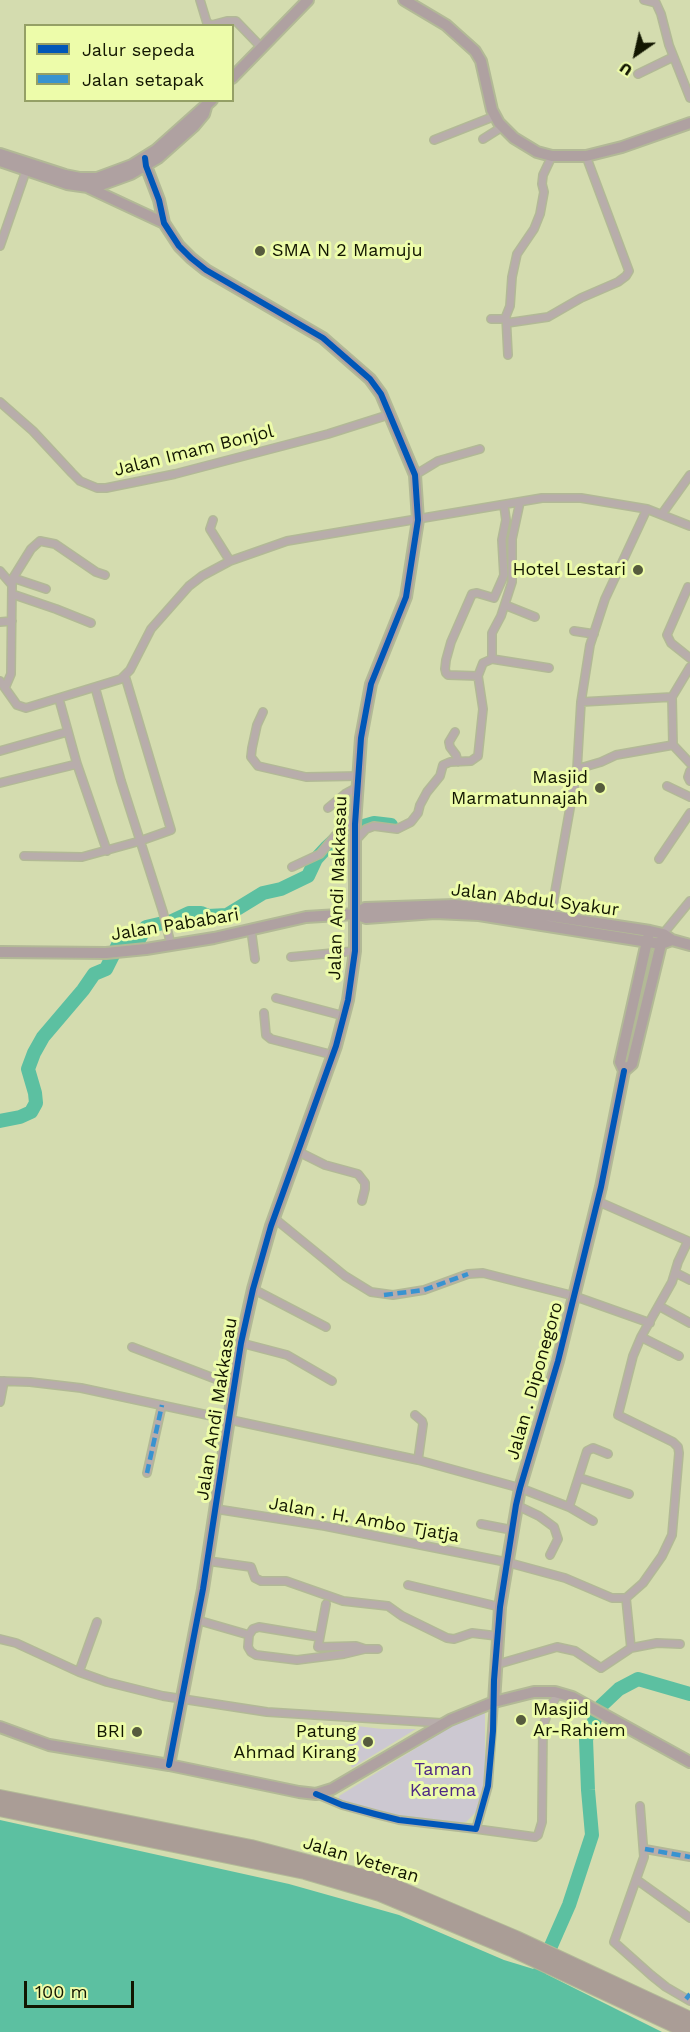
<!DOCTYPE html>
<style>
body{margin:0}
#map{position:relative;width:690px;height:2032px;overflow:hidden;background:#d4dcaf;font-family:"Work Sans",sans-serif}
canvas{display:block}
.legend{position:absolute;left:24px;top:24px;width:210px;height:78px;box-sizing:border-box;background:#edfcaa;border:2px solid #95a066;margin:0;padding:8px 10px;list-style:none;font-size:18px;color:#121600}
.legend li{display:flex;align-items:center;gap:12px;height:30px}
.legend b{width:30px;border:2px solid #95a066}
.north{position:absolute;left:606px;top:24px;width:60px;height:60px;-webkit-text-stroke:4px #edfcaa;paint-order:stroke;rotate:214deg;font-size:16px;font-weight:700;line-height:24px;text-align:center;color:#121600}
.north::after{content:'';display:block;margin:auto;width:21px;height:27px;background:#121600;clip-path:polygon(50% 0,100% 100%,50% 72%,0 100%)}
.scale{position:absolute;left:24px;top:1981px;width:110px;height:27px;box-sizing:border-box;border:3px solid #121600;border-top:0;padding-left:8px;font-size:18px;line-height:21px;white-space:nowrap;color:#121600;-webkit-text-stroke:4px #edfcaa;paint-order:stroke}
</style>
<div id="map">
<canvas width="690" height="2032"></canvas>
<ul class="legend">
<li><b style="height:8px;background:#0057b8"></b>Jalur sepeda</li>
<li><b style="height:8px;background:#3893d0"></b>Jalan setapak</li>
</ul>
<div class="north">U</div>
<div class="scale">100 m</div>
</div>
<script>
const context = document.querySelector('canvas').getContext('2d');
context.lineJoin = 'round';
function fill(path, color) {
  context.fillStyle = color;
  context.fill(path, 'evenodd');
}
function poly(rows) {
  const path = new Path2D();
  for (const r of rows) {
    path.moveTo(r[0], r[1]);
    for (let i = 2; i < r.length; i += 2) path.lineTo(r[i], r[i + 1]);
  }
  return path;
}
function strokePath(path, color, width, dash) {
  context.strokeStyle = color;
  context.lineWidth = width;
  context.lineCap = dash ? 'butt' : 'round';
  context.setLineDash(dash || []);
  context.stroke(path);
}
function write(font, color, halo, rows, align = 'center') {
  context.font = font + ' "Work Sans",sans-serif';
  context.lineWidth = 6;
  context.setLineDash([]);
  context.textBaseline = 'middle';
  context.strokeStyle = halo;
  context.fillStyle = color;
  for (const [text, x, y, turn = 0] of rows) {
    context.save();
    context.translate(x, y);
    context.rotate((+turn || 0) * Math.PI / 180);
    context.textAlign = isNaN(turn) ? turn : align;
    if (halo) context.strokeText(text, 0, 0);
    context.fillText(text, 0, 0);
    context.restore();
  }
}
fill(poly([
 [485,1713,485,1779,483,1799,475,1813,466,1822,445,1823,400,1817,339,1801,339,1796,455,1724],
 [348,1725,382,1729,416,1729,352,1768,349,1758]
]), '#ccc8d1');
fill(poly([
 [0,1820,289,1884,399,1915,504,1960,540,1971,662,2032,0,2032]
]), '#5cc0a1');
strokePath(poly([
 [0,1121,20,1117,31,1112,36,1103,35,1093,28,1069,34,1053,43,1037,83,990,94,974,106,969,118,945,137,943,146,927,172,921,189,913,201,913,208,916,227,915,263,893,281,889,308,876,316,859,327,847,343,832,374,823,391,825],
 [540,1971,569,1905,592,1835,588,1790,586,1739,601,1706,619,1689,638,1679,690,1694]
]), '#5cc0a1', 14);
const street = poly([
 [200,0,207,23,212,25,227,21,236,21,262,48],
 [644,0,656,3,661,14,669,45,690,98],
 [638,74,673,57],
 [483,139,502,127],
 [434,140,495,116],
 [0,246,27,168],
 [491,319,506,319],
 [507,323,548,317,581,298,618,282,626,276,629,271,586,156],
 [508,355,506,316,510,306,512,277,517,254,534,229,540,214,544,192,542,184,543,175,552,156],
 [0,402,33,431,72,473,80,481,97,488,106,488,175,474,328,434,388,415],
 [415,475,438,461,480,449],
 [662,514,690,475],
 [213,520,210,529,230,561],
 [0,571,12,585,11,674,5,688],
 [13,578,46,589],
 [12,585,13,578,31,549,40,541,55,544,96,572,105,575],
 [688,587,667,635,671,643,690,658],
 [12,594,56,609,91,623],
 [505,605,535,617],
 [0,622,12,621],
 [574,631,594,634],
 [492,659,549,668],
 [478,676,448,675,446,673,445,669,446,660,451,642,472,594,477,593,494,598,502,580,504,575,502,540,506,520,504,505],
 [0,681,17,705,26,708,121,679,130,670,151,629,189,586,202,576,230,561,287,541,542,498,581,498,647,509,690,526],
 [95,687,121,781,163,912,171,945],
 [59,699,77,764],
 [581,702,672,697],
 [263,712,257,725,252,748,251,757,258,766,306,777,359,776],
 [455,732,449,742,450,747,456,755,458,762],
 [673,745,690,763],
 [0,751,67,732],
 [577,769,601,762,616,755,673,745,672,697,690,667],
 [690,771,688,777,690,781],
 [0,783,77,764,107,851],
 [667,786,690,797],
 [328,808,345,794,358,787],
 [355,841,366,829,374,826,397,829,411,822,418,813,420,805,427,792,440,776,443,765,450,762,471,761,478,756,483,709,478,676,483,663,492,659,492,633,501,616,512,582,512,539,520,502],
 [24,856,82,857,140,841,171,830,125,676],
 [659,859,690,813],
 [292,867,320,854,335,836,356,819],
 [550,920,577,769,581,702,590,645,605,599,647,509],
 [251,929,255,959],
 [663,934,690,901],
 [291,957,355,951],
 [276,998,344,1016],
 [264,1013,266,1035,271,1039,333,1055],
 [297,1151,325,1165,358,1174,365,1183,365,1189,362,1201],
 [597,1201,688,1241,678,1262,672,1282,641,1337,679,1356],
 [274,1218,345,1276,371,1292,393,1295,424,1290,468,1274,483,1273,574,1296,650,1323],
 [676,1273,690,1280],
 [253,1289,326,1327],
 [659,1306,690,1323],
 [241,1343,287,1355,332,1381],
 [132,1347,234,1386],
 [0,1381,30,1382,81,1388,418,1460,520,1488,569,1507,593,1521],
 [0,1402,4,1381],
 [415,1415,422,1421,423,1424,418,1460],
 [147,1473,162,1405],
 [580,1478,629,1494],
 [516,1505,539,1516,554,1527,558,1539,550,1555],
 [569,1507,587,1451,593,1448,608,1454],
 [216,1509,325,1526,506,1562,565,1578,612,1598,626,1598,631,1648],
 [481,1524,512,1530],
 [208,1561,251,1567,255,1578,261,1581,286,1581,343,1601,388,1606,402,1616,447,1638,454,1639,472,1633,497,1636],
 [408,1585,500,1607],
 [626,1598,643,1583,662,1556,672,1535,679,1453,678,1447,673,1442,618,1415,633,1356,641,1337],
 [326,1604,318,1647,356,1646,365,1649,378,1649],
 [197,1620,249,1635,248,1647,251,1652,256,1655,297,1660,344,1654,365,1649],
 [249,1635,253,1629,259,1627,319,1637],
 [0,1639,16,1643,79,1672,107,1682,163,1696,267,1712,442,1723],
 [495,1665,557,1647,575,1651,601,1668,631,1648,657,1643,680,1644],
 [79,1672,97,1622],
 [316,1794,342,1805,375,1814,399,1820,476,1829,488,1786,494,1702],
 [640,1806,644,1857,614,1942,651,1975,666,1987,690,2001],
 [476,1829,535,1837,538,1835,542,1822,543,1727,549,1708,559,1693],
 [645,1849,690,1857],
 [637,1880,690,1918]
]);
const secondary = poly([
 [404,0,446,25,475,51,481,61,492,110,499,123,514,138,537,152,552,156,586,156,622,147,690,123],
 [232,78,308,0],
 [0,154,65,175,80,178,97,178,132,165,156,150,212,100],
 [145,158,146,166,159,200,164,223,179,246,191,258,206,270,323,338,370,379,381,394,415,475,418,520,406,597,371,684,361,738,355,824,355,951,348,1000,336,1046,271,1226,253,1289,241,1343,229,1419,203,1589,169,1765],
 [0,161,67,184,88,187,98,186,131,174,158,158,194,126,204,114,206,107],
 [89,188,164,223],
 [355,914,366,918,435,913,479,915,661,944,672,940],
 [0,952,106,953,146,949,214,938,306,917,355,914,365,908,455,905,551,916,650,931,663,934,672,940,690,945],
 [624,1071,620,1062,648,937],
 [624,1071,632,1064,662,940],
 [494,1702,500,1607,520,1488,558,1361,601,1187,624,1071],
 [0,1727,49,1745,169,1765,299,1792,316,1794,332,1789,450,1720,494,1702,534,1692,555,1692,572,1697,690,1762]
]);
const highway = poly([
 [0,1797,251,1847,384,1882,516,1938,690,2019],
 [0,1809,305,1872,380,1894,511,1949,689,2032]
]);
strokePath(street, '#b2b996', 10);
strokePath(secondary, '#b2b996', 14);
strokePath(highway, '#b2b996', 16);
strokePath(street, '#b8adab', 7);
strokePath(secondary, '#afa1a1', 10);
strokePath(highway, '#aa9d96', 14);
strokePath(poly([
 [384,1295,424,1290,468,1274],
 [147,1473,162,1405],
 [645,1849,690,1857],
 [686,1999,690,1994]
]), '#3893d0', 4.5, [9, 4.5]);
strokePath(poly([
 [145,158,146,166,159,200,164,223,179,246,191,258,206,270,323,338,370,379,381,394,415,475,418,520,406,597,371,684,361,738,355,824,355,951,348,1000,336,1046,271,1226,253,1289,241,1343,229,1419,203,1589,169,1765],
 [316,1794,342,1805,375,1814,399,1820,476,1829,488,1786,493,1731,494,1680,500,1607,516,1505,520,1488,558,1361,601,1187,624,1071]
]), '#0057b8', 6);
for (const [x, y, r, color] of [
 [260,251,6,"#565b3d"],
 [638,570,6,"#565b3d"],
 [600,788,6,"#565b3d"],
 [521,1720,6,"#565b3d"],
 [137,1732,6,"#565b3d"],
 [368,1742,6,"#565b3d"]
]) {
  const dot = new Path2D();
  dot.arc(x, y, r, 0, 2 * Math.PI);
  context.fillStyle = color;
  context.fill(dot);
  strokePath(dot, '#edfcaa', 2);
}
write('18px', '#121600', '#edfcaa', [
 ["SMA N 2 Mamuju",272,251,"left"],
 ["Hotel Lestari",626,570],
 ["Masjid",588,778],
 ["Marmatunnajah",588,799],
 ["Masjid",533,1710,"left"],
 ["Ar-Rahiem",533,1731,"left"],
 ["BRI",125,1732],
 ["Patung",356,1732],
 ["Ahmad Kirang",356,1753]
], 'right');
write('18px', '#121600', '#edfcaa', [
 ["Jalan Imam Bonjol",194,451,-14],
 ["Jalan Andi Makkasau",338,888,-88],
 ["Jalan Abdul Syakur",535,900,7],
 ["Jalan Pababari",175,925,-9],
 ["Jalan . Diponegoro",535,1381,-74],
 ["Jalan Andi Makkasau",217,1409,-81],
 ["Jalan . H. Ambo Tjatja",364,1520,10],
 ["Jalan Veteran",361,1860,17]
]);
write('18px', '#4d2786', '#edfcaa', [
 ["Taman",443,1770],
 ["Karema",443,1791]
]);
</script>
